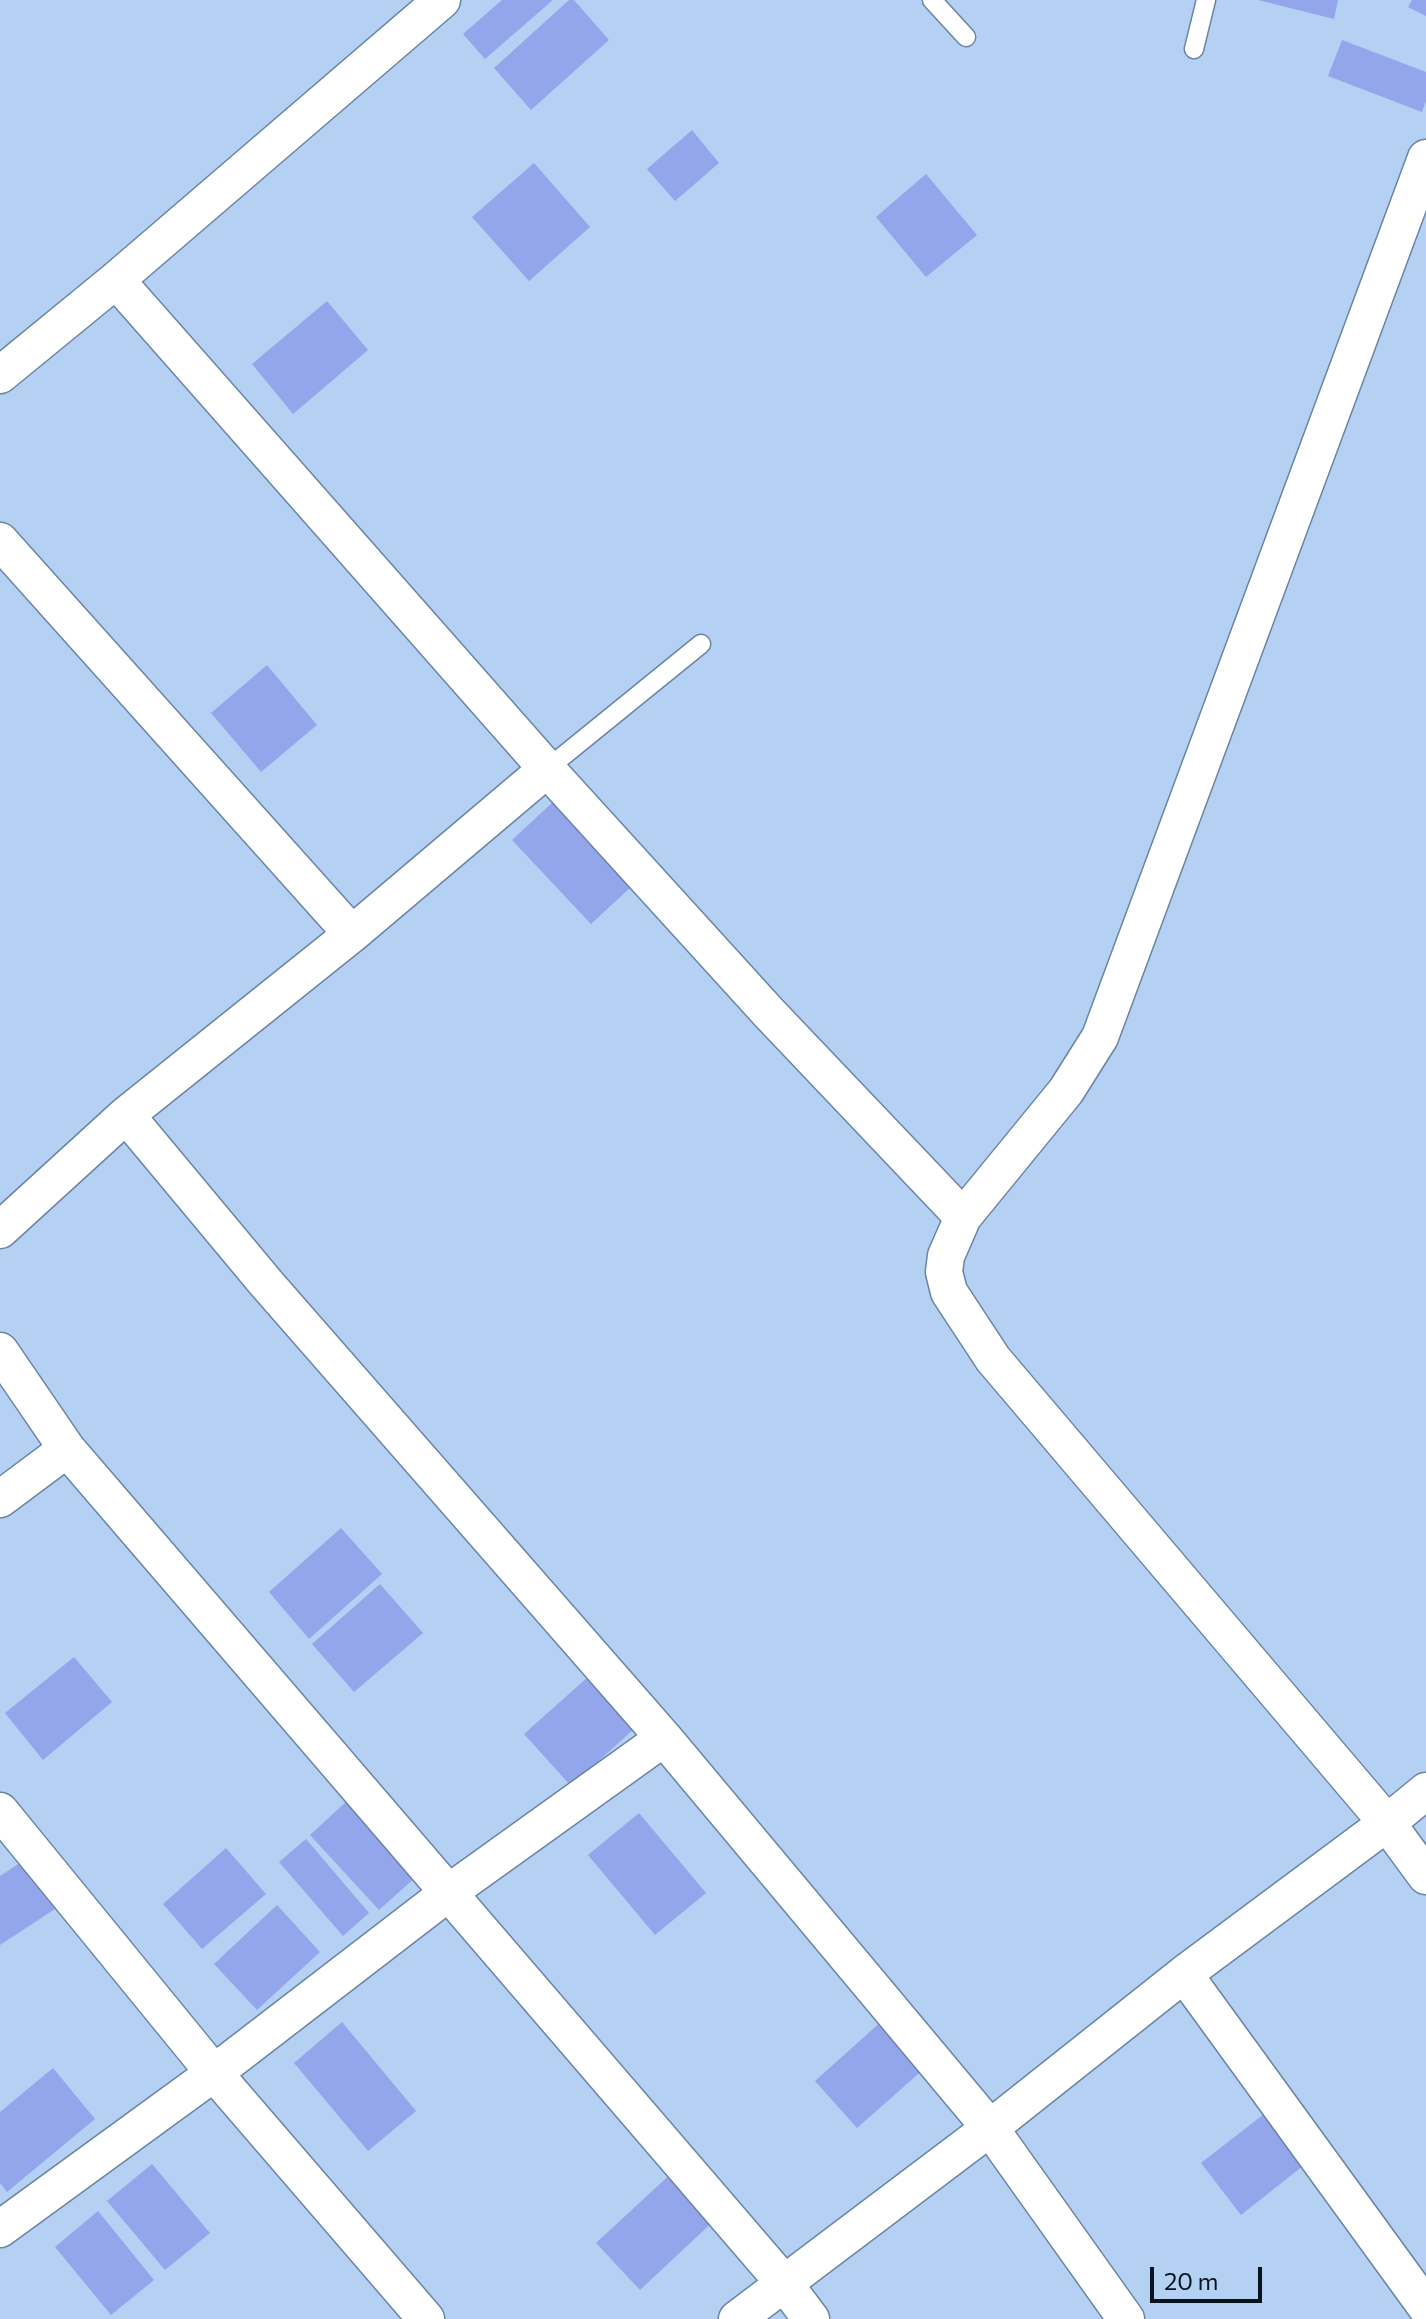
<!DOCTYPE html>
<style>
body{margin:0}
#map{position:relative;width:1426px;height:2319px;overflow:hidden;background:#b4d1f3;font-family:Commissioner,sans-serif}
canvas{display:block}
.scale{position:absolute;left:1150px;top:2267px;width:112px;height:36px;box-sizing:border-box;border:4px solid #09131e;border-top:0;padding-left:10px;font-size:24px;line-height:28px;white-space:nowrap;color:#09131e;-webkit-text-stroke:6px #b4d1f3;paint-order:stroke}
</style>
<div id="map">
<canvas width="1426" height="2319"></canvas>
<div class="scale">20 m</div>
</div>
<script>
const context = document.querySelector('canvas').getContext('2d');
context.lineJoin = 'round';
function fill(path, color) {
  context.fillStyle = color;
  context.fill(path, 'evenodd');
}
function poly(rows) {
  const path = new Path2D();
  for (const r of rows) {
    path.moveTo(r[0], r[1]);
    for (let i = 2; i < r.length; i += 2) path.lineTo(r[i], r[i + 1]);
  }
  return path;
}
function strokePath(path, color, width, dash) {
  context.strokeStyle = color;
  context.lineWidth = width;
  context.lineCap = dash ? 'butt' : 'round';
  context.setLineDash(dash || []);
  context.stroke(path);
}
fill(poly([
 [502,0,553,0,485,59,463,34],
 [569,0,574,0,609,40,531,110,494,68],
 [1258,0,1338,0,1334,19],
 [1412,0,1426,0,1426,16,1408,7],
 [1342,40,1426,72,1426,101,1422,112,1328,76],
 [692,130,719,163,675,201,647,169],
 [534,163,590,227,529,281,472,217],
 [926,174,977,235,926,277,876,217],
 [327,301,368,350,293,414,252,364],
 [267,665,317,725,261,772,211,713],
 [553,802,632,886,591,924,512,840],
 [341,1528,382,1574,309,1639,269,1592],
 [380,1584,423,1633,354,1692,312,1644],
 [74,1657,112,1702,43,1760,5,1713],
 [588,1677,635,1728,571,1786,524,1734],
 [348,1800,417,1876,379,1910,310,1835],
 [639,1813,706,1893,655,1935,588,1855],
 [306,1839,369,1913,343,1936,279,1862],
 [226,1848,266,1894,202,1949,163,1904],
 [23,1861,55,1909,0,1945,0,1876],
 [277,1905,320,1952,257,2010,214,1964],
 [883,2020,925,2068,857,2128,815,2081],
 [342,2022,416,2111,368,2151,294,2063],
 [53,2068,95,2119,7,2192,0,2183,0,2112],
 [1268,2111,1308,2162,1241,2215,1201,2163],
 [152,2164,210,2233,165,2270,107,2201],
 [676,2169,719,2216,640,2290,596,2243],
 [98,2211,154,2280,111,2315,55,2247]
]), '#93a5eb');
const lane = poly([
 [932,0,966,37],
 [1194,49,1206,0],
 [547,769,701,644]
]);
const street = poly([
 [1426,158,1100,1037,1066,1091,963,1217,946,1256,944,1272,949,1292,993,1359,1387,1823,1426,1876],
 [0,375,116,280,442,0],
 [0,541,352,934,547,769,116,280],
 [547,769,769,1013,963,1217],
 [126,1115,266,1283,664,1738,990,2128,1126,2319],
 [0,1230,126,1115,352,934],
 [0,1351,67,1449,784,2283,811,2319],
 [0,1499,67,1449],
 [0,1811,214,2073,426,2319],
 [1184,1974,1426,2307],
 [0,2229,214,2073,448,1893,664,1738],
 [737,2319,990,2128,1184,1974,1387,1823,1426,1791]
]);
strokePath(lane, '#6a84a3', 21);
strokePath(street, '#6a84a3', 39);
strokePath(lane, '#fff', 18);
strokePath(street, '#fff', 36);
</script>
